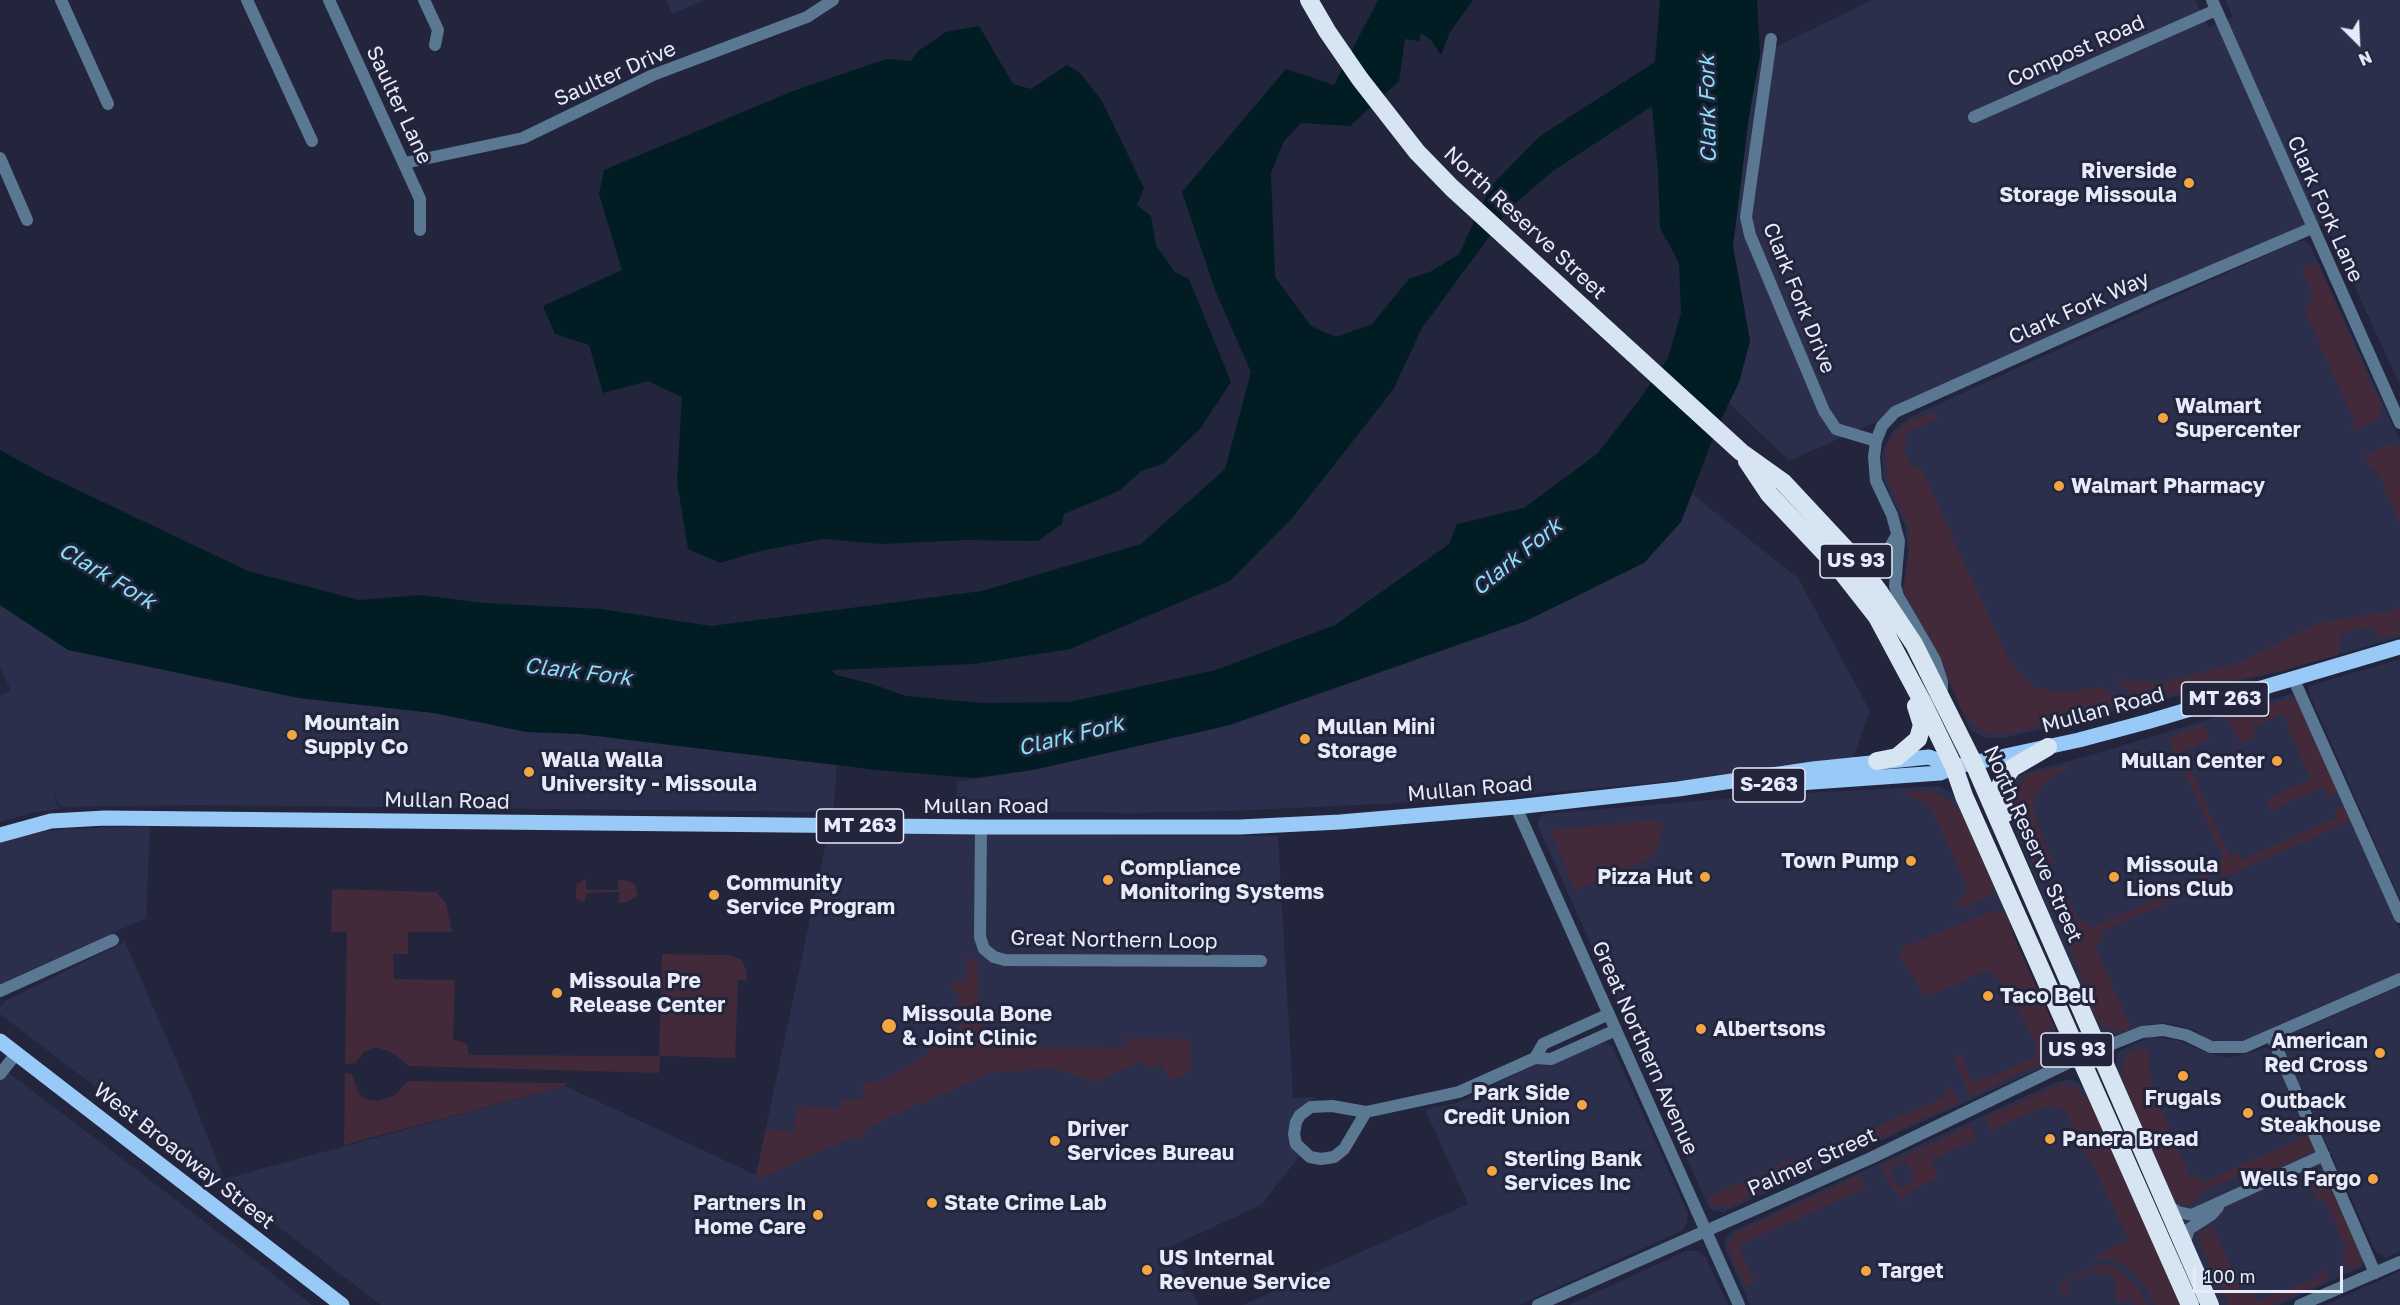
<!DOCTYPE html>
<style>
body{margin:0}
#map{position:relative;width:2400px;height:1305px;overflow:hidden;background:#22253c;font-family:"Golos Text",sans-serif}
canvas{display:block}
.north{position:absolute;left:2328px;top:12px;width:60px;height:60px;-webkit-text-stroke:4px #22253c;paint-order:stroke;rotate:156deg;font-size:16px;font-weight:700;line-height:24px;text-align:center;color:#e7eaf9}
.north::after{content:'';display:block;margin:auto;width:21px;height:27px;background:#e7eaf9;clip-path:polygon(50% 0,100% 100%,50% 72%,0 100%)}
.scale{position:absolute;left:2193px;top:1266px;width:150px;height:27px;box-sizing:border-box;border:3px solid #e7eaf9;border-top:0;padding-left:8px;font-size:18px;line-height:21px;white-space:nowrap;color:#e7eaf9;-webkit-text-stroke:4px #22253c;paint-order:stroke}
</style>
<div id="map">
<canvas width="2400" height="1305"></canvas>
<div class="north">N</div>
<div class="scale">100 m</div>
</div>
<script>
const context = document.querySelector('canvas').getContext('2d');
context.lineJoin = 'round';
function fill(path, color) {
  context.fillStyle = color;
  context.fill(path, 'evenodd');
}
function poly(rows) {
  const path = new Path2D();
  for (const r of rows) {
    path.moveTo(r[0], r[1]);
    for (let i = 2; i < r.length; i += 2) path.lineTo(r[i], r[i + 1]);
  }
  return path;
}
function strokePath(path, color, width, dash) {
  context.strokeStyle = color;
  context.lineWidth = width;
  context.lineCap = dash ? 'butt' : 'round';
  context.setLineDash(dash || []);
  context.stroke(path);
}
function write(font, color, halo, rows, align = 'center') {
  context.font = font + ' "Golos Text",sans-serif';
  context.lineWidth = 6;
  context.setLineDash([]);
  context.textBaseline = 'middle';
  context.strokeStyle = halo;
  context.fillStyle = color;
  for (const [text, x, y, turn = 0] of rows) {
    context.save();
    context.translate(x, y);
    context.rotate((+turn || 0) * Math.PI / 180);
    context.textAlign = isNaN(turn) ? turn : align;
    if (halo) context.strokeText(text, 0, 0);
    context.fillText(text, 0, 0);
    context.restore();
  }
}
fill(poly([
 [666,0,704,0,672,14],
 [1872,0,2195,0,2209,28,2233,17,2225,0,2400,0,2400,385,2325,222,1789,461,1729,403,1739,382,1750,342,1733,246,1749,116,1760,56,1763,53],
 [2297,241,2304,241,2310,245,2400,441,2400,637,2281,671,2004,738,1986,738,1971,731,1936,654,1909,605,1903,590,1908,553,1905,526,1883,479,1882,453,1892,432,1910,417],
 [1692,494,1798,578,1870,711,1853,758,1718,777,1467,800,1229,811,1130,813,956,810,957,782,1033,770,1681,522],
 [0,605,69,650,299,698,434,713,527,732,580,734,837,765,833,812,194,805,60,807,51,786,59,809,31,813,0,822,0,696,11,691,0,666],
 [2400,659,2400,899,2309,693,2309,686],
 [2292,694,2297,700,2400,931,2400,973,2240,1042,2209,1040,2195,1030,2166,1023,2145,1025,2123,1034,2111,1036,2101,1032,2096,1026,2007,811,2005,791,2011,781,2024,773,2098,753],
 [1939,786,1951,792,1963,810,1997,886,2015,940,2057,1033,2059,1044,2057,1054,2043,1067,1724,1212,1715,1211,1709,1208,1538,826,1539,818,1544,814,1768,795],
 [150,826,146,918,0,984,0,843,40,832,66,829],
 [824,833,1278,836,1293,1098,1315,1097,1296,1113,1295,1149,1299,1157,1261,1205,1172,1246,1198,1305,381,1305,0,1014,0,1008,5,1001,125,942,190,1092,224,1179,565,1086,756,1175,825,848],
 [2400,986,2400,1251,2386,1258,2375,1251,2282,1045,2283,1040,2287,1036],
 [2150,1037,2178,1040,2200,1050,2228,1058,2270,1047,2364,1259,2362,1267,2279,1305,2220,1305,2117,1074,2116,1060,2119,1051],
 [1607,1043,1612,1046,1683,1202,1688,1213,1687,1222,1683,1230,1519,1305,1243,1305,1468,1204,1425,1109,1457,1103,1534,1065,1543,1064,1597,1044],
 [0,1066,251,1257,312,1305,0,1305],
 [2069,1079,2078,1082,2087,1091,2181,1305,1750,1305,1724,1246,1727,1237,1733,1231,2056,1082],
 [1686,1251,1697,1251,1705,1256,1728,1305,1569,1305],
 [2400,1271,2400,1305,2326,1305]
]), '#2c2f4c');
fill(poly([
 [2318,263,2382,408,2382,414,2377,420,2353,431,2350,427,2356,424,2304,309,2312,300,2313,293,2301,268],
 [1934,413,1938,418,1905,433,1908,441,1902,445,1912,468,1920,466,2007,656,2019,673,2036,687,2054,691,2074,691,2100,687,2106,689,2111,695,2113,702,2112,708,2102,712,2007,734,1991,734,1979,729,1963,714,1939,655,1903,590,1910,550,1908,526,1887,480,1886,451,1889,441,1910,420],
 [2389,444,2397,446,2400,450,2400,523,2375,467,2370,468,2364,456],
 [2400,607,2400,634,2381,639,2372,626,2341,634,2338,655,2281,671,2126,704,2128,694,2118,679,2160,683,2238,663,2319,623,2390,611],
 [2295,697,2336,787,2336,791,2329,798,2323,787,2272,811,2267,799,2311,779,2282,714,2252,727,2256,737,2240,744,2227,717],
 [2203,724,2210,739,2182,752,2230,856,2238,852,2242,860,2337,817,2334,809,2344,805,2351,821,2223,878,2216,863,2224,859,2168,738],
 [2066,766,2072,767,2052,777,2036,793,2032,802,2037,822,2053,864,2045,867,2034,866,2010,808,2011,794,2027,774],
 [1930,791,1943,796,1966,815,1996,883,1991,895,1959,909,1957,905,1968,889,1930,805,1901,792],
 [1654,820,1664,826,1654,857,1575,891,1550,830],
 [2205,868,2209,876,2202,887,2100,932,2103,940,2094,945,2131,1026,2126,1031,2118,1033,2103,1026,2094,1014,2068,942,2045,889,2060,880,2080,923,2087,920,2091,928,2200,880,2197,872],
 [586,879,586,890,618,890,618,880,629,881,635,884,638,896,624,903,619,902,619,892,586,893,585,902,581,901,576,898,576,889,577,884],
 [332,889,436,892,446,903,452,932,408,932,408,954,393,954,394,979,455,980,453,1039,467,1044,469,1055,659,1056,662,954,729,955,742,960,746,969,747,980,738,980,735,1058,660,1056,659,1073,409,1066,393,1053,376,1047,364,1052,355,1063,345,1064,347,932,331,932],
 [1995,910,2007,914,2015,940,2055,1028,2049,1030,2052,1046,2043,1063,1970,1097,1954,1057,1960,1054,1973,1082,1990,1077,2034,1058,2037,1054,2037,1047,2019,1010,2008,1001,1996,977,1991,973,1983,972,1927,997,1900,957,1899,951,1906,946],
 [972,956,978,965,978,1003,982,1004,982,1046,1126,1048,1126,1038,1190,1039,1192,1072,1169,1080,1162,1065,1148,1069,1144,1061,1093,1082,1055,1068,990,1073,868,1127,861,1141,857,1142,854,1136,757,1180,756,1175,766,1129,793,1133,798,1106,840,1108,841,1101,863,1099,863,1083,881,1081,930,1053,930,1042,957,1042,959,993,951,989,955,980,966,980,967,960],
 [2141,1048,2147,1050,2154,1093,2190,1178,2198,1175,2201,1183,2302,1138,2302,1132,2305,1131,2311,1137,2315,1147,2312,1152,2258,1177,2251,1170,2201,1192,2192,1205,2180,1205,2176,1203,2120,1075,2127,1053],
 [345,1073,352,1074,358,1093,366,1099,377,1101,394,1096,408,1081,566,1083,565,1086,344,1145],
 [2061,1084,2076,1087,2084,1097,2090,1095,2181,1305,2155,1305,2142,1282,2129,1268,2111,1259,2094,1259,2093,1257,2128,1240,2091,1159,2084,1153,2065,1111,2053,1106,2044,1107,1990,1130,1985,1118],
 [1951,1086,1960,1102,1820,1166,1814,1155,1946,1096,1945,1089],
 [1971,1125,1976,1139,1931,1160,1939,1178,1905,1194,1907,1201,1905,1204,1891,1186,1882,1166],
 [1906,1160,1915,1181,1898,1188,1889,1168],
 [1795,1158,1801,1173,1728,1207,1716,1207,1711,1203,1708,1197],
 [2323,1170,2330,1177,2364,1259,2361,1264,2349,1270,2341,1254,2347,1251,2325,1200,2318,1202,2308,1179,2311,1174],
 [1860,1175,1865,1188,1738,1246,1754,1281,1745,1285,1729,1250,1728,1245,1737,1232],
 [2212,1226,2242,1293,2250,1290,2255,1302,2316,1278,2324,1273,2322,1268,2325,1267,2329,1276,2322,1283,2271,1305,2229,1305,2198,1237,2200,1232],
 [2100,1264,2112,1266,2121,1272,2136,1285,2148,1305,2135,1305,2132,1298,2119,1304,2114,1294,2118,1291,2108,1271,2098,1276,2095,1270,2065,1284,2070,1295,2063,1293,2059,1287,2060,1283]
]), '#422a3b');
fill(poly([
 [1378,0,1473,0,1450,32,1441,55,1431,40,1421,33,1419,41,1405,39,1399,81,1350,126,1301,123,1284,141,1271,173,1275,277,1311,326,1336,337,1372,324,1409,279,1432,271,1459,254,1491,186,1540,136,1655,62,1660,0,1757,0,1760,56,1749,116,1733,246,1750,341,1739,382,1716,430,1681,522,1644,563,1526,621,1230,725,1033,770,973,778,877,770,580,734,527,732,434,713,299,698,68,650,0,605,0,450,42,473,248,571,359,600,421,595,484,603,601,609,711,626,982,591,1141,544,1225,469,1251,372,1215,290,1182,192,1286,69,1334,85],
 [1652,106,1658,172,1660,228,1679,263,1681,313,1668,358,1639,400,1597,454,1524,508,1457,524,1449,544,1335,625,1216,670,1069,702,982,703,906,696,872,684,836,675,832,670,974,664,1070,649,1230,581,1294,516,1393,390,1422,328,1511,207,1553,171],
 [979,26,1013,84,1031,89,1067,65,1080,73,1102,101,1144,188,1137,205,1151,216,1156,245,1175,272,1189,279,1231,382,1200,429,1163,464,1141,471,1119,491,1064,514,1062,524,1038,541,966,540,881,544,823,539,760,551,720,563,688,549,677,482,682,397,648,381,603,393,589,345,555,334,543,306,622,270,599,194,604,170,793,91,886,59,911,61,918,51,946,32]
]), '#011d23');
strokePath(poly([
 [61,0,108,104],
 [247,0,312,141],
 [329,0,420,199,420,230],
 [424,0,438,30,435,45],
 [2212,0,2400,423],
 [1771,39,1746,217,1750,235,1824,411,1836,429,1876,441,1874,457,1876,481,1892,515,1899,541,1895,586,1898,596,1935,660,1942,682,1942,689],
 [1974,117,2216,10],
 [0,158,27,220],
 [405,163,523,138,653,75,807,17,833,0],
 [1876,441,1882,426,1895,412,2158,294,2312,228],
 [1853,557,1875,560,1887,552,1897,535],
 [2294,680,2400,917],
 [1516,807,1739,1305],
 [981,827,980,937,984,949,994,957,1005,960,1261,961],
 [0,991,113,940],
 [2271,1035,2375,1273],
 [1535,1058,1543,1044,1609,1014],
 [0,1074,16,1054],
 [1366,1112,1344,1149,1334,1157,1321,1159,1310,1157,1296,1144,1294,1134,1296,1122,1300,1115,1311,1107,1332,1106,1366,1112,1459,1092,1535,1058,1551,1059,1616,1030],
 [2168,1206,2178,1212,2192,1215,2324,1155],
 [2184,1245,2189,1229,2211,1215,2218,1207],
 [1538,1305,1871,1158,2080,1057,2142,1032,2163,1030,2186,1035,2211,1047,2244,1047,2400,979],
 [2300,1305,2400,1262]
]), '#5b7893', 12);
strokePath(poly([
 [1756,786,1940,773,1954,767,2079,740,2150,721,2400,647],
 [0,835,51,821,105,818,981,827,1240,827,1340,822,1516,807,1678,789,1813,769,1929,757,1954,767],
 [0,1041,342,1305]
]), '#99c9f6', 15);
strokePath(poly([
 [1309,0,1327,31,1360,79,1417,152,1452,188,1741,452,1783,482,1853,557,1880,593,1914,644,1974,764,2210,1305],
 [1747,461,1769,494,1837,566,1877,617,1923,703,1954,767,1964,796,2190,1305],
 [1877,761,1897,757,1918,739,1922,725,1916,706],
 [2006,813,1998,791,2002,782,2012,768,2048,747]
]), '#d7e5f2', 18);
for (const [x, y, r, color] of [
 [2189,183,6,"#f2a542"],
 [2163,418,6,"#f2a542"],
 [2059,486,6,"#f2a542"],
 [292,735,6,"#f2a542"],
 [1305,739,6,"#f2a542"],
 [2277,761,6,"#f2a542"],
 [529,772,6,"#f2a542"],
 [1911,861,6,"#f2a542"],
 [1705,877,6,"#f2a542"],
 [2114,877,6,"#f2a542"],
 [1108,880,6,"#f2a542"],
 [714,895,6,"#f2a542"],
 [557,993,6,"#f2a542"],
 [1988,996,6,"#f2a542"],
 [889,1026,8,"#f2a542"],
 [1701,1029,6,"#f2a542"],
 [2380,1053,6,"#f2a542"],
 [2183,1076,6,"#f2a542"],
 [1582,1105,6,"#f2a542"],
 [2248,1113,6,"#f2a542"],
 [2050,1139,6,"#f2a542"],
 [1055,1141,6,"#f2a542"],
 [1492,1171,6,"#f2a542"],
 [2373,1179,6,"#f2a542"],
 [932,1203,6,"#f2a542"],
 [818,1215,6,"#f2a542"],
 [1147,1270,6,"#f2a542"],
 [1866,1271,6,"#f2a542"]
]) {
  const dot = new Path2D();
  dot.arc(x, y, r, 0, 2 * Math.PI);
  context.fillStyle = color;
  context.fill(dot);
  strokePath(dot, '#22253c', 2);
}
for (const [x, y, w] of [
 [1856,561,72],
 [2225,699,87],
 [1769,785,72],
 [860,826,87],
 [2077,1050,72]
]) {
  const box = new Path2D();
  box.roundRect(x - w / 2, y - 17, w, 34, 4.5);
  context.fillStyle = '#22253c';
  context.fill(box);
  strokePath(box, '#e7eaf9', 1.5);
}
write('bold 20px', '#e7eaf9', null, [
 ["US 93",1856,561],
 ["MT 263",2225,699],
 ["S-263",1769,785],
 ["MT 263",860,826],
 ["US 93",2077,1050]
]);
write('21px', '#e7eaf9', '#22253c', [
 ["Compost Road",2076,51,-24],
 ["Saulter Drive",615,74,-24],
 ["Saulter Lane",399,105,65],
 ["Clark Fork Lane",2325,209,66],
 ["North Reserve Street",1525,223,43],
 ["Clark Fork Drive",1799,298,68],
 ["Clark Fork Way",2079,308,-24],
 ["Mullan Road",2103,710,-15],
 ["Mullan Road",1470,789,-5],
 ["Mullan Road",447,801,1],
 ["Mullan Road",986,806],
 ["North Reserve Street",2033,844,66],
 ["Great Northern Loop",1114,940,1],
 ["Great Northern Avenue",1645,1048,66],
 ["West Broadway Street",184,1156,38],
 ["Palmer Street",1812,1162,-24]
]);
write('bold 21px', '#e7eaf9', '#22253c', [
 ["Riverside",2177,171,"right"],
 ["Storage Missoula",2177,195,"right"],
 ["Walmart",2175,406],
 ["Supercenter",2175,430],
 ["Walmart Pharmacy",2071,486],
 ["Mountain",304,723],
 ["Supply Co",304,747],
 ["Mullan Mini",1317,727],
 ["Storage",1317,751],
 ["Walla Walla",541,760],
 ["University - Missoula",541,784],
 ["Mullan Center",2265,761,"right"],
 ["Town Pump",1899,861,"right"],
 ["Missoula",2126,865],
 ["Lions Club",2126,889],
 ["Compliance",1120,868],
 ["Monitoring Systems",1120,892],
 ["Pizza Hut",1693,877,"right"],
 ["Community",726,883],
 ["Service Program",726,907],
 ["Missoula Pre",569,981],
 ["Release Center",569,1005],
 ["Taco Bell",2000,996],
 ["Missoula Bone",902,1014],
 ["& Joint Clinic",902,1038],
 ["Albertsons",1713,1029],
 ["American",2368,1041,"right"],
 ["Red Cross",2368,1065,"right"],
 ["Park Side",1570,1093,"right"],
 ["Credit Union",1570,1117,"right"],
 ["Frugals",2183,1098,"center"],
 ["Outback",2260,1101],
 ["Steakhouse",2260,1125],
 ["Driver",1067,1129],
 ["Services Bureau",1067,1153],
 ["Panera Bread",2062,1139],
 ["Sterling Bank",1504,1159],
 ["Services Inc",1504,1183],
 ["Wells Fargo",2361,1179,"right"],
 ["Partners In",806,1203,"right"],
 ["Home Care",806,1227,"right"],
 ["State Crime Lab",944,1203],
 ["US Internal",1159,1258],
 ["Revenue Service",1159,1282],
 ["Target",1878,1271]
], 'left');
write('italic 22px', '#88dff6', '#22253c', [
 ["Clark Fork",1708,109,-91],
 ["Clark Fork",1517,557,-39],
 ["Clark Fork",107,576,31],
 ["Clark Fork",578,672,7],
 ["Clark Fork",1071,736,-14]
]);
</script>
